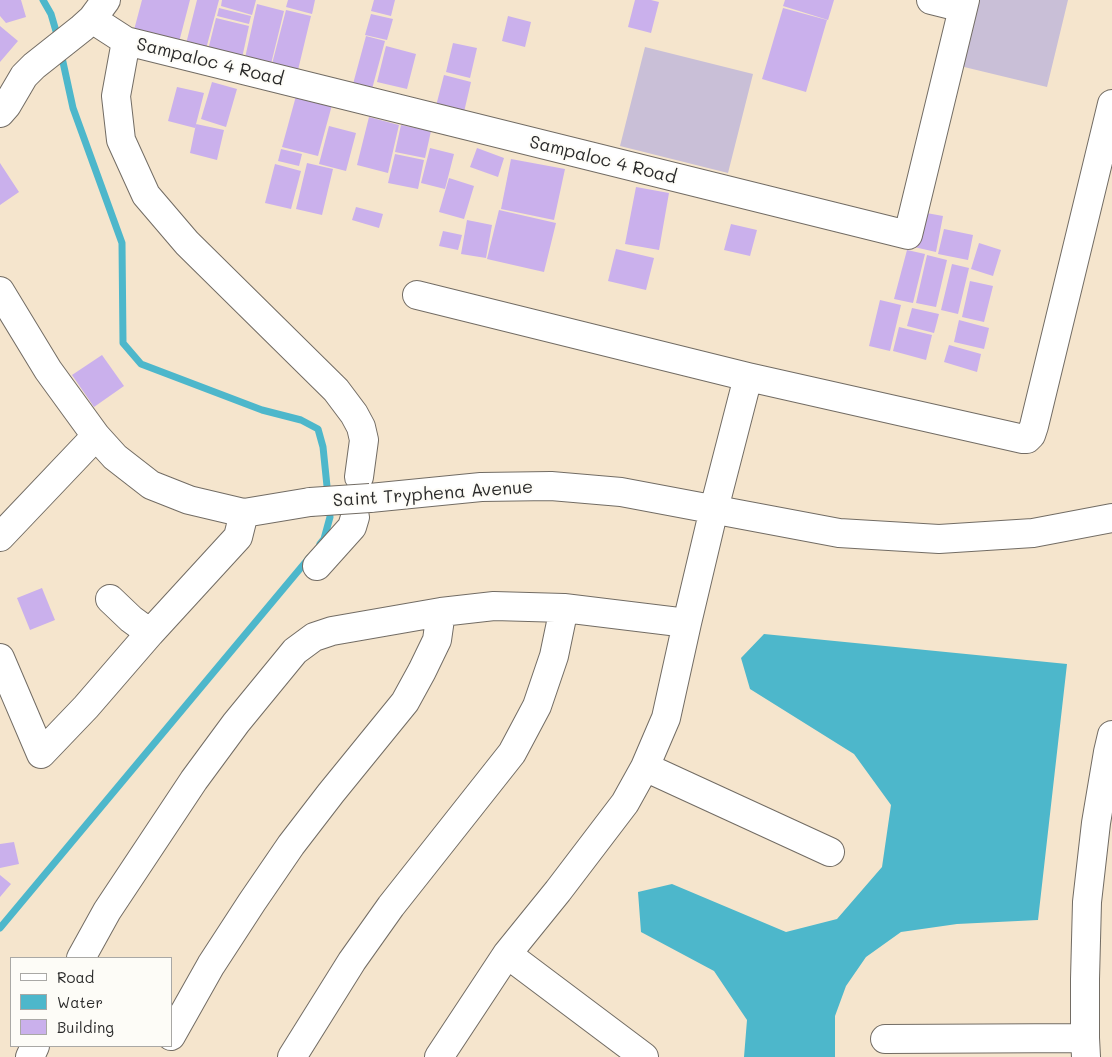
<!DOCTYPE html>
<style>
body{margin:0}
#map{position:relative;width:1112px;height:1057px;overflow:hidden;background:#f5e5cd;font-family:Mali,sans-serif}
canvas{display:block}
.legend{position:absolute;left:10px;top:957px;width:162px;height:90px;box-sizing:border-box;background:#fdfcf7;border:1px solid #a9a8a5;margin:0;padding:6px 9px;list-style:none;font-size:15px;color:#2b2b2b}
.legend li{display:flex;align-items:center;gap:10px;height:25px}
.legend b{width:25px;border:1px solid #a9a8a5}
</style>
<div id="map">
<canvas width="1112" height="1057"></canvas>
<ul class="legend">
<li><b style="height:6px;background:#fff"></b>Road</li>
<li><b style="height:14px;background:#4db7cb"></b>Water</li>
<li><b style="height:14px;background:#cab0ec"></b>Building</li>
</ul>
</div>
<script>
const context = document.querySelector('canvas').getContext('2d');
context.lineJoin = 'round';
function fill(path, color) {
  context.fillStyle = color;
  context.fill(path, 'evenodd');
}
function poly(rows) {
  const path = new Path2D();
  for (const r of rows) {
    path.moveTo(r[0], r[1]);
    for (let i = 2; i < r.length; i += 2) path.lineTo(r[i], r[i + 1]);
  }
  return path;
}
function strokePath(path, color, width, dash) {
  context.strokeStyle = color;
  context.lineWidth = width;
  context.lineCap = dash ? 'butt' : 'round';
  context.setLineDash(dash || []);
  context.stroke(path);
}
function write(font, color, halo, rows, align = 'center') {
  context.font = font + ' Mali,sans-serif';
  context.lineWidth = 4;
  context.setLineDash([]);
  context.textBaseline = 'middle';
  context.strokeStyle = halo;
  context.fillStyle = color;
  for (const [text, x, y, turn = 0] of rows) {
    context.save();
    context.translate(x, y);
    context.rotate((+turn || 0) * Math.PI / 180);
    context.textAlign = isNaN(turn) ? turn : align;
    if (halo) context.strokeText(text, 0, 0);
    context.fillText(text, 0, 0);
    context.restore();
  }
}
fill(poly([
 [976,0,1068,0,1047,87,960,66],
 [645,47,753,74,728,173,620,146]
]), '#c9bfd7');
fill(poly([
 [764,634,1067,664,1038,920,957,924,901,932,866,957,846,986,835,1016,835,1057,744,1057,747,1020,714,971,641,932,638,892,672,884,786,932,837,919,882,867,891,805,854,754,750,689,741,658]
]), '#4db7cb');
strokePath(poly([
 [43,0,51,14,58,38],
 [61,53,73,108,122,243,123,343,141,364,262,410,301,420,318,429,323,447,328,496],
 [320,544,324,539,330,517,329,507],
 [0,928,309,558]
]), '#4db7cb', 7);
fill(poly([
 [0,0,21,0,26,17,6,23,0,16],
 [142,0,190,0,179,42,134,30],
 [197,0,219,0,206,49,186,44],
 [222,0,256,0,252,15,221,6],
 [288,0,315,0,312,14,286,7],
 [374,0,395,0,391,16,371,11],
 [635,0,651,0,659,2,651,33,628,27],
 [785,0,834,0,828,20,783,6],
 [257,4,284,11,271,64,245,58],
 [219,8,251,16,249,24,217,16],
 [783,8,827,20,806,92,762,79],
 [286,10,311,16,298,70,272,64],
 [371,14,393,19,387,40,365,35],
 [508,16,531,22,525,47,502,41],
 [216,18,249,26,242,58,208,50],
 [0,26,18,41,0,62],
 [366,36,385,41,372,89,353,84],
 [453,43,477,48,470,78,446,72],
 [386,46,416,54,407,89,377,82],
 [444,75,471,82,464,112,436,106],
 [212,82,237,89,226,127,201,119],
 [177,87,204,93,195,128,168,121],
 [296,96,332,105,318,156,282,147],
 [369,117,399,125,388,173,357,165],
 [196,124,224,130,217,160,190,153],
 [401,125,431,131,425,158,395,152],
 [329,126,356,133,346,171,319,164],
 [430,148,454,154,445,189,421,183],
 [477,148,504,158,498,177,470,167],
 [281,149,302,154,299,166,278,161],
 [395,154,424,160,418,189,388,183],
 [511,159,565,169,554,220,501,209],
 [0,163,19,192,0,205],
 [307,163,333,169,322,215,296,209],
 [275,164,301,171,291,209,265,203],
 [449,178,474,186,464,219,439,212],
 [636,187,669,193,659,250,625,244],
 [356,207,383,214,379,228,352,220],
 [499,210,556,223,544,272,487,259],
 [921,212,943,216,936,252,914,247],
 [467,220,492,225,486,258,461,254],
 [731,224,757,230,750,256,724,250],
 [944,229,973,235,968,260,938,254],
 [443,231,462,235,458,250,439,246],
 [979,243,1001,250,993,276,971,269],
 [616,249,654,258,646,290,608,281],
 [907,250,925,254,913,303,894,299],
 [927,255,947,260,936,307,916,303],
 [952,264,969,268,958,314,941,310],
 [970,281,993,286,984,322,962,317],
 [880,300,901,305,890,351,869,346],
 [912,308,939,314,934,333,907,326],
 [959,320,989,328,984,349,954,342],
 [899,327,932,335,926,360,893,351],
 [949,345,981,354,977,372,944,362],
 [102,355,124,386,94,407,72,375],
 [42,588,55,620,30,630,17,598],
 [14,842,19,864,0,868,0,844],
 [0,875,11,884,0,897]
]), '#cab0ec');
const minor = poly([
 [931,0,963,8],
 [92,19,126,41,908,235,965,0],
 [126,41,116,96,121,140,146,195,187,243,336,390,354,414,361,427,364,440,359,477],
 [0,113,7,105,24,76,34,66,82,28,92,19,106,0],
 [0,291,48,370,96,436,115,457,151,485,189,500,244,513,310,502],
 [417,295,748,377,1023,439,1027,439,1031,435,1034,426,1112,104],
 [370,498,481,487,551,486,621,492,839,533,939,539,1033,533,1112,518],
 [0,537,96,436],
 [317,566,352,527,355,517],
 [110,599,131,619,150,633],
 [0,658,41,754,86,707,150,633,238,537,244,513],
 [645,767,830,852],
 [507,954,644,1057],
 [81,958,107,911,194,780,236,723,295,651,314,637,332,631,441,612,494,606,564,608,687,623],
 [171,1036,211,965,252,902,291,845,331,793,405,702,422,671,437,640,441,612],
 [885,1039,1085,1038],
 [30,1057,35,1046],
 [292,1057,352,961,391,906,512,753,537,706,554,656,564,608],
 [439,1057,507,954,558,891,625,803,645,767,666,718,687,623,714,509,748,377],
 [1086,1057,1085,1038,1085,979,1087,902,1096,823,1108,752,1112,735]
]);
strokePath(minor, '#726c64', 30);
strokePath(minor, '#fff', 28);
const minorBridge = poly([
 [310,502,370,498]
]);
strokePath(minorBridge, '#726c64', 30, []);
strokePath(minorBridge, '#fff', 28);
write('18px', '#2b2b2b', '#fdfcf7', [
 ["Sampaloc 4 Road",210,62,14],
 ["Sampaloc 4 Road",603,160,14],
 ["Saint Tryphena Avenue",433,494,-4]
]);
</script>
